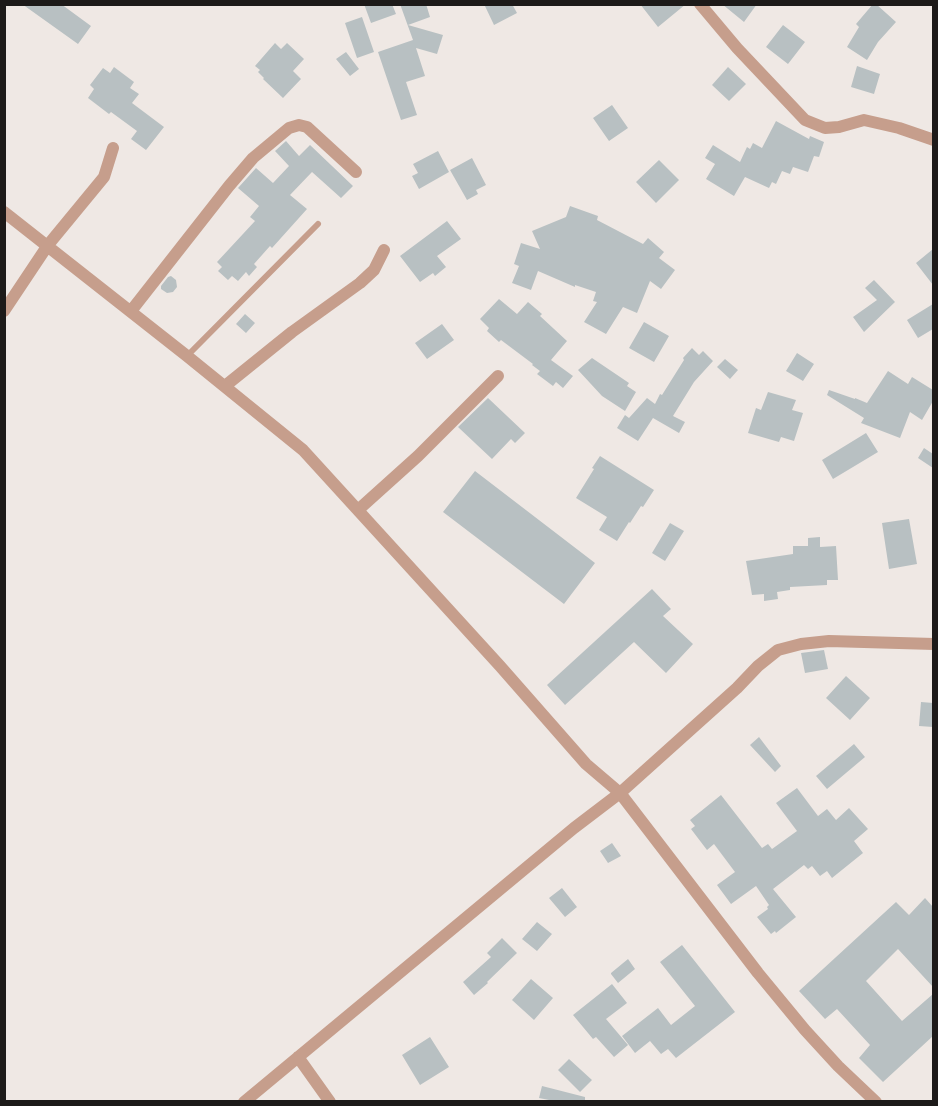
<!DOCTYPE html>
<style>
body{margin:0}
#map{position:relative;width:938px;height:1106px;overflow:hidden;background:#efe8e4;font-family:Arial,sans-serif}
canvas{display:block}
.frame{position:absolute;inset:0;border:6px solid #1d1a19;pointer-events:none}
</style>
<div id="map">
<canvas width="938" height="1106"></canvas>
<div class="frame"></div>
</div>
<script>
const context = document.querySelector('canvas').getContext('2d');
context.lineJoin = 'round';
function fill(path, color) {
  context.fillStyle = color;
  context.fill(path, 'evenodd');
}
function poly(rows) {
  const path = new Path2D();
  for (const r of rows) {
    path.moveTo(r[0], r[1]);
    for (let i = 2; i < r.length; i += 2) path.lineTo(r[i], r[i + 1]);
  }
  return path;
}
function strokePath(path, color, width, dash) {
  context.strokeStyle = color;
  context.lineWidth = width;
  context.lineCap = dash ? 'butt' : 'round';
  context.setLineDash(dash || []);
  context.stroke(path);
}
fill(poly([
 [22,4,61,4,91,26,78,44],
 [364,4,392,4,396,14,371,23],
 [400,4,426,4,430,17,408,25,443,35,437,54,416,48,425,76,406,82,417,115,401,120,378,52,413,40],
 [484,4,512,4,517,13,494,25],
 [640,4,686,4,658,27],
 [722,4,757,4,744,22],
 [873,4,876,4,896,22,878,42,867,60,847,47,859,27,856,24],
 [362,17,374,52,357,58,345,23],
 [783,25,805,42,788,64,766,47],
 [275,43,281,49,287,43,304,59,293,71,301,79,283,98,263,79,264,78,258,72,260,70,255,66],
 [346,52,359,69,350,76,336,59],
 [857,66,880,74,874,94,851,87],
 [114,67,134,82,130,88,139,94,132,103,164,127,146,150,131,139,137,131,111,112,109,114,88,98,94,89,90,85,103,68,110,73],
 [728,67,746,84,729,101,712,85],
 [612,105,628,128,609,141,593,118],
 [776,121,809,139,810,136,824,142,819,157,814,156,808,172,793,167,790,174,782,171,776,184,772,182,769,188,745,177,734,196,706,179,715,164,705,158,713,145,740,162,747,147,750,149,753,143,762,148],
 [286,141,299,156,310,145,353,186,341,198,312,172,290,195,307,209,272,248,270,246,254,264,257,267,249,276,246,272,238,281,232,276,228,280,218,271,222,267,217,262,255,221,250,217,259,206,238,188,256,168,273,183,289,166,275,151],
 [438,151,449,172,419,189,412,176,418,173,413,164],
 [472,158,486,185,476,190,478,194,467,200,450,170],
 [659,160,679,180,656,203,636,182],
 [570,206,598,216,597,220,643,244,648,238,664,252,659,258,675,270,661,289,650,281,637,313,623,307,606,334,584,322,597,302,593,301,596,292,575,285,575,287,538,271,531,290,512,283,519,266,514,264,521,243,540,249,532,231,566,217],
 [447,221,461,239,437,256,446,267,435,276,433,273,420,282,400,256],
 [933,249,933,285,916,263],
 [171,276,176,280,177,287,173,292,167,293,161,289,161,286,168,277],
 [874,280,895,302,864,332,853,317,877,300,865,288],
 [499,299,517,314,528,302,542,314,540,316,567,341,551,360,573,376,563,388,556,382,553,386,537,374,540,371,532,365,533,364,501,340,499,342,487,331,489,328,480,319],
 [933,304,933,329,918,338,907,320],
 [245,314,255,323,246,333,236,324],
 [644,322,669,336,654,362,629,348],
 [442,324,454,340,427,359,415,343],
 [692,348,699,355,703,351,713,361,694,382,673,416,685,422,679,433,653,418,638,441,617,428,625,415,629,418,647,398,655,404,660,394,662,395,684,360,683,358],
 [797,353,814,364,803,381,786,371],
 [592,358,629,383,627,386,636,392,625,411,602,396,578,370],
 [725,359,738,370,730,379,717,367],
 [888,371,908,384,912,377,933,390,933,401,922,420,910,412,900,438,861,423,864,418,827,395,829,390,855,399,855,398,867,403],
 [768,392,796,400,792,410,803,413,794,441,781,437,779,442,748,433,756,408,761,410],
 [488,398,525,433,515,443,511,439,492,459,458,427],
 [866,433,878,452,833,479,822,460],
 [924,448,933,454,933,468,918,458],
 [600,456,654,490,643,507,641,506,630,523,629,522,617,541,599,530,607,517,576,498,594,469,592,468],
 [475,471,595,563,564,604,443,512],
 [909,519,917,564,889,569,882,523],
 [670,523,684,531,665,561,652,553],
 [820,537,820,547,836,546,838,580,827,580,827,585,790,587,790,590,777,592,778,599,764,601,764,594,752,595,746,561,793,554,793,546,808,546,808,538],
 [652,589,671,609,663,616,693,644,666,673,634,642,565,705,547,685],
 [824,650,828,669,805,673,801,653],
 [846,676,870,698,850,720,826,698],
 [921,702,933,703,933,727,919,726],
 [759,737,781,766,775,772,750,745],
 [854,744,865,757,827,789,816,776],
 [797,788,818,816,827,809,836,820,849,808,868,829,854,841,863,853,832,878,827,871,820,876,812,866,808,869,804,865,773,889,796,917,776,933,775,931,771,934,757,917,768,909,767,907,769,905,756,886,731,904,717,885,735,872,714,844,707,850,691,829,695,826,690,820,721,795,762,848,768,844,772,849,797,831,776,803],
 [612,843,621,856,608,863,600,851],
 [562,888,577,907,565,917,549,898],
 [925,898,933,907,933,987,898,949,866,981,902,1021,933,994,933,1036,883,1082,859,1058,870,1045,837,1009,825,1019,799,991,896,902,909,915],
 [537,922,552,934,537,951,522,939],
 [502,938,517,953,487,982,488,983,474,995,463,982,491,957,487,953],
 [682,945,735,1012,676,1058,668,1049,661,1054,650,1041,635,1053,622,1036,658,1008,671,1025,695,1006,660,962],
 [628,959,635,969,618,983,611,974,611,973],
 [531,979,553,998,534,1020,512,1000],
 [612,984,627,1003,606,1019,628,1045,614,1057,596,1037,593,1039,573,1015],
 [430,1037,449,1067,420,1085,402,1055],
 [569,1059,592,1080,580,1092,558,1070],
 [542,1086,585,1097,585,1101,554,1101,539,1098]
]), '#b8c0c2');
strokePath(poly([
 [187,356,318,224]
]), '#c69e8c', 6);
strokePath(poly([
 [700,4,737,48,805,120,825,128,839,127,864,120,899,128,934,140],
 [4,212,187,356,303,450,500,666,586,764,620,793,737,688,758,666,778,650,801,644,829,641,934,644],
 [4,311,48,245,104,177,113,148],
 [131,311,229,186,253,158,289,128,299,125,307,127,356,172],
 [225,386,292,332,360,283,374,270,384,250],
 [358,510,418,456,498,376],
 [298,1057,330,1102],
 [244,1102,574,828,620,793,758,973,805,1030,838,1066,876,1102]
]), '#c69e8c', 12);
</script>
